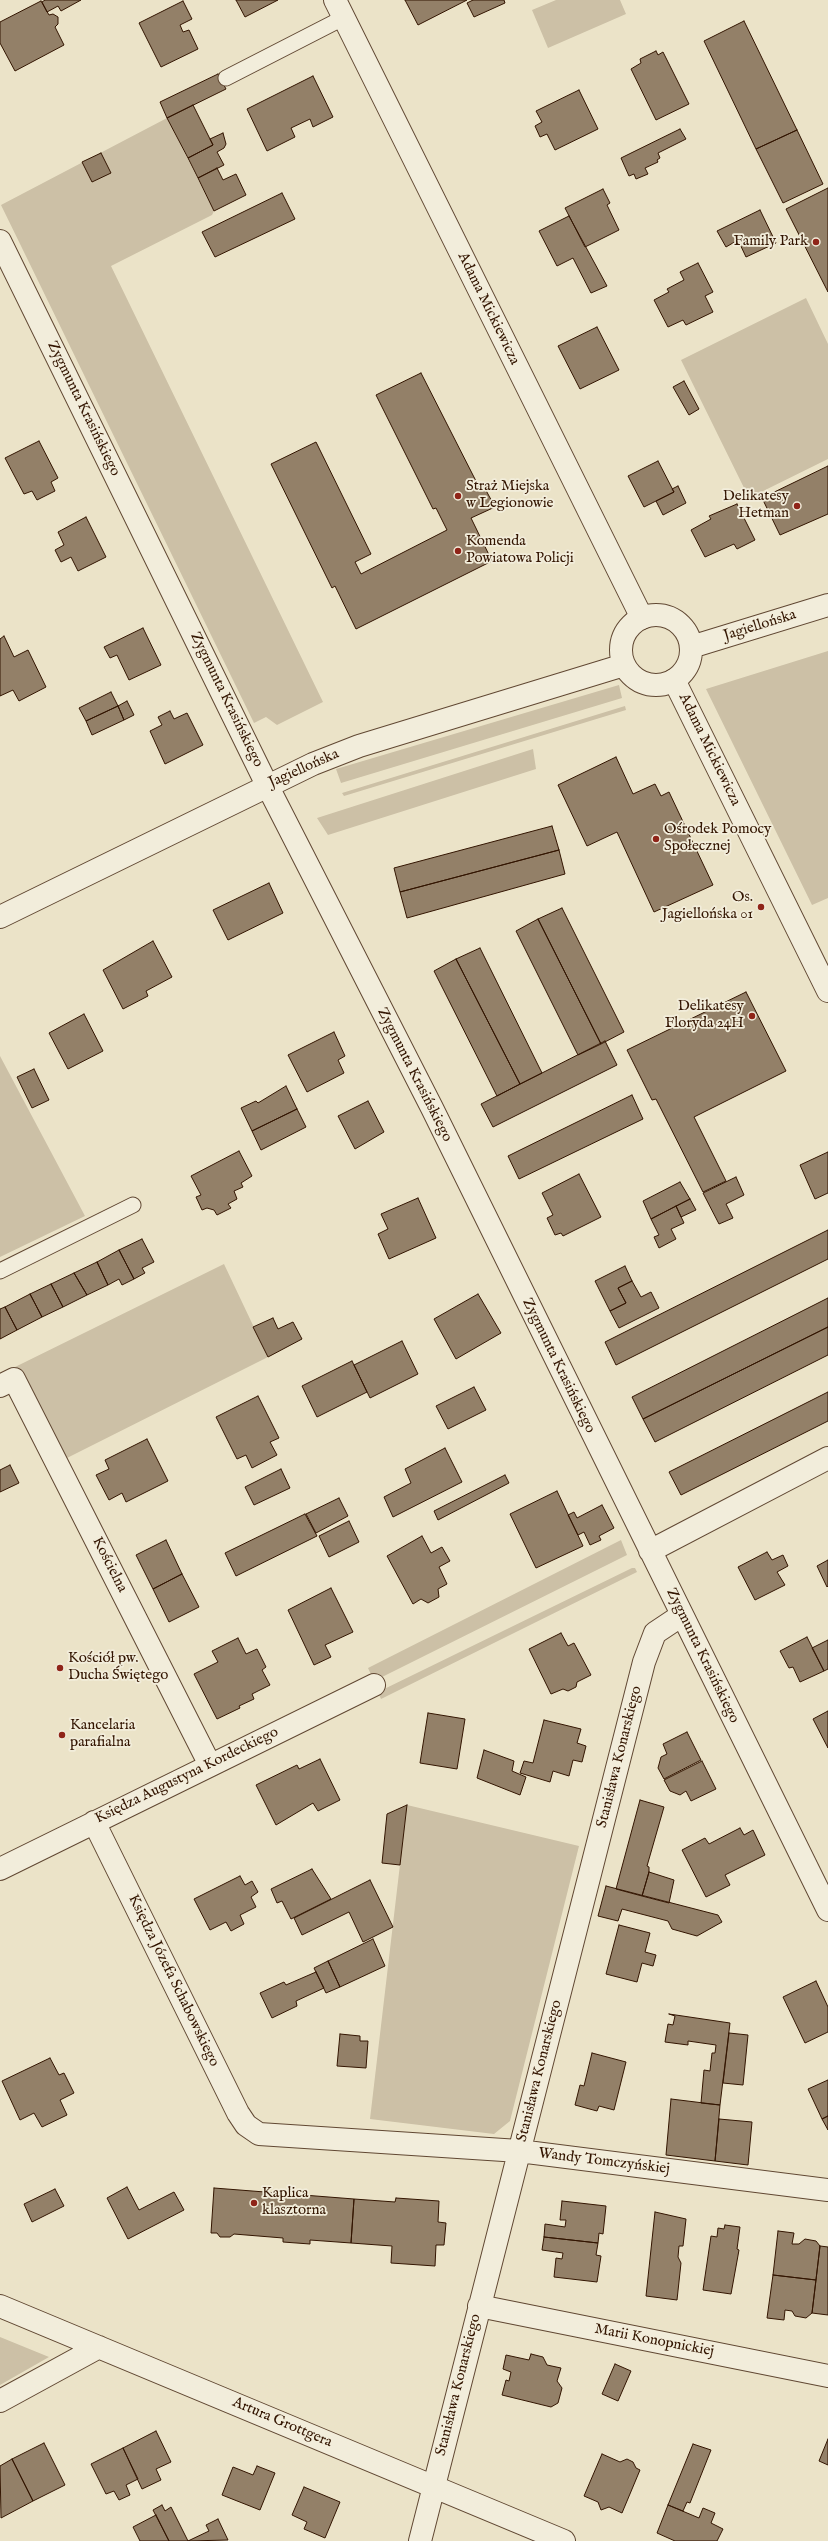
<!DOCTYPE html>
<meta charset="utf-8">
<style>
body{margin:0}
canvas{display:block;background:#ebe3c8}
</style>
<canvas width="828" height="2541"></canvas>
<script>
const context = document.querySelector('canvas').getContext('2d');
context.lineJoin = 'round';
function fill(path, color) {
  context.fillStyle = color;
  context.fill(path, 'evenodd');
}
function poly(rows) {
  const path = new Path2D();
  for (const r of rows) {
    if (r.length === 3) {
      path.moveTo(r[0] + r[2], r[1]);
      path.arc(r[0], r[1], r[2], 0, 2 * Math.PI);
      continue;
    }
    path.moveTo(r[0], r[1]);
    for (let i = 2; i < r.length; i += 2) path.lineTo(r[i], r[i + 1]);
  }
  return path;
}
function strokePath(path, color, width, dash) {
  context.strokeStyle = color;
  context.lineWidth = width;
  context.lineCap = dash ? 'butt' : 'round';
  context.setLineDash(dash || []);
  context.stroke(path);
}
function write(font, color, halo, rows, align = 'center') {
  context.font = font + ' "IM FELL English",serif';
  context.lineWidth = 3.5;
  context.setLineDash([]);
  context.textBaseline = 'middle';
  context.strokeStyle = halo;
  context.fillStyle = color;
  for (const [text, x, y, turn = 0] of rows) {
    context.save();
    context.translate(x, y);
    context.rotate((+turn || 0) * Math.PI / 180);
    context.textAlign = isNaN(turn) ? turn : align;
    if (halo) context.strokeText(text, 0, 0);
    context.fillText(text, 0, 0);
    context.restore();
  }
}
fill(poly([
 [556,0,620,0,626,14,548,48,532,10],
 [167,118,214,211,212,215,111,266,323,702,277,725,266,717,254,723,1,205],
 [806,298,828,344,828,459,749,498,681,360],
 [828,651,828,898,812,905,706,689],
 [619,685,622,698,341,783,336,769],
 [625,706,626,710,344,796,342,793],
 [533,749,536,769,328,835,317,818],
 [0,1056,85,1216,0,1257],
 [224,1264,268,1357,63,1460,15,1367],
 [621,1540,627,1555,374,1681,368,1668],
 [632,1568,635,1568,637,1572,381,1699,378,1692],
 [407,1805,579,1846,510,2121,494,2134,370,2119],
 [0,2337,49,2357,0,2385]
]), '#ccc0a6');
const building = poly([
 [45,0,81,0,61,11,58,6,47,12,42,2,45,0],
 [236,0,278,0,245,17,236,0],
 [405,0,467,0,418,25,405,0],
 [473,0,504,0,505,3,474,17,467,3,473,0],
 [41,1,49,15,53,14,58,17,58,24,55,27,64,45,15,71,0,43,0,22,41,1],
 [183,1,192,19,180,25,183,32,189,30,198,49,161,67,139,23,183,1],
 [744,21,797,130,756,149,704,41,744,21],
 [656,51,658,55,663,52,689,104,656,120,631,69,641,63,640,59,656,51],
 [218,74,226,89,167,118,160,102,218,74],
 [313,76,333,117,313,127,310,119,291,128,295,137,267,151,247,109,313,76],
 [579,90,598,129,555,150,547,134,540,137,535,126,542,122,536,111,579,90],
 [193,105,213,145,188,158,167,118,193,105],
 [680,129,686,139,658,153,660,158,657,160,658,162,645,168,648,174,636,179,634,174,629,176,621,158,680,129],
 [797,130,823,184,783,203,756,149,797,130],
 [223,133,226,144,224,148,217,152,224,165,198,178,188,158,213,145,210,139,223,133],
 [101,153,111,173,92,182,82,162,101,153],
 [217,168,223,180,236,174,246,195,214,211,198,178,217,168],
 [828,188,828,292,786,209,828,188],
 [603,189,610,203,607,205,619,230,585,247,565,208,603,189],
 [282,193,295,219,215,257,202,232,282,193],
 [760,210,776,243,746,257,738,240,726,247,717,231,760,210],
 [569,216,607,286,591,293,573,258,557,266,539,231,569,216],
 [698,263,713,292,705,296,713,312,686,325,683,320,668,327,654,300,669,292,667,289,684,280,680,272,698,263],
 [597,327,619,370,580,389,558,346,597,327],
 [421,373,478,485,482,483,495,507,471,518,492,561,356,629,335,586,332,588,271,464,316,442,371,554,355,562,361,574,447,530,436,508,433,509,376,395,421,373],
 [684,381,699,409,689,415,673,387,684,381],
 [39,441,58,478,51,482,55,491,37,500,32,491,24,494,5,458,39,441],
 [658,461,674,492,644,507,628,476,658,461],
 [828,466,828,514,780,535,762,498,828,466],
 [678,486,686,503,663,515,656,501,674,492,672,489,678,486],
 [737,504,755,540,737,549,734,544,705,557,691,530,711,519,709,516,737,504],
 [86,517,106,557,78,571,71,557,61,562,55,550,64,545,58,532,86,517],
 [143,628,161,665,129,680,117,655,110,658,104,647,143,628],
 [4,636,14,657,28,650,46,687,19,701,13,690,0,696,0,639,4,636],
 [111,692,118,706,86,721,79,708,111,692],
 [127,701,134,715,124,720,118,706,127,701],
 [118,706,124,720,92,735,86,721,118,706],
 [170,711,174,719,187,713,203,745,165,764,150,731,162,725,158,717,170,711],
 [616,757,633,794,655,784,661,796,669,792,713,885,654,912,617,832,587,846,558,785,616,757],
 [552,826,559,850,400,892,394,868,552,826],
 [559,850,565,874,407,918,400,892,559,850],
 [269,883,283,913,228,940,213,910,269,883],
 [562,908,624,1032,601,1044,538,919,562,908],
 [538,919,601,1044,578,1055,516,931,538,919],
 [153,941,172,977,146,991,148,996,123,1009,103,970,153,941],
 [480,948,542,1073,520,1084,456,959,480,948],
 [456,959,520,1084,497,1096,434,971,456,959],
 [746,992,786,1071,694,1117,726,1181,703,1192,656,1099,652,1100,627,1050,746,992],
 [84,1014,103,1051,68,1069,49,1033,84,1014],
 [334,1032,345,1056,338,1060,344,1073,307,1092,288,1055,334,1032],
 [605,1041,617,1065,493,1127,481,1104,605,1041],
 [34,1069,49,1100,32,1108,17,1077,34,1069],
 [286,1086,297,1109,252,1131,241,1108,256,1101,258,1103,286,1086],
 [632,1095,643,1119,519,1179,508,1156,632,1095],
 [368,1101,384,1132,355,1149,338,1116,368,1101],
 [297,1109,306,1127,261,1150,252,1131,297,1109],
 [239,1151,252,1176,241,1183,243,1187,234,1191,237,1199,228,1204,231,1208,217,1215,214,1210,207,1208,202,1210,196,1197,201,1195,191,1176,239,1151],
 [828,1152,828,1193,815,1199,800,1165,828,1152],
 [579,1174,601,1217,563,1236,561,1233,555,1235,547,1218,553,1215,542,1193,579,1174],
 [736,1177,744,1195,726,1204,733,1218,719,1224,703,1193,736,1177],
 [680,1182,690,1199,651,1219,643,1201,680,1182],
 [418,1198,436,1238,389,1259,378,1234,388,1229,381,1214,418,1198],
 [690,1199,696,1210,681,1217,676,1206,690,1199],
 [676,1206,684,1223,671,1229,676,1239,659,1248,654,1237,659,1235,651,1219,676,1206],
 [828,1230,828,1259,616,1365,605,1342,828,1230],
 [142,1239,154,1262,142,1268,145,1273,134,1279,119,1250,142,1239],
 [119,1250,134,1279,122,1285,119,1279,108,1285,97,1262,119,1250],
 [97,1262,108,1285,87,1295,74,1273,97,1262],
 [625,1266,632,1281,618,1288,626,1303,610,1311,595,1281,625,1266],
 [74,1273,87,1295,63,1307,51,1284,74,1273],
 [632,1281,641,1297,651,1292,659,1308,619,1328,610,1311,626,1303,618,1288,632,1281],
 [51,1284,63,1307,42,1317,30,1294,51,1284],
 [30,1294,42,1317,17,1330,5,1307,30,1294],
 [478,1294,501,1333,456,1359,434,1319,478,1294],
 [828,1298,828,1327,643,1419,632,1397,828,1298],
 [5,1307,17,1330,0,1339,0,1309,5,1307],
 [273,1318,278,1329,293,1322,302,1339,268,1357,253,1327,273,1318],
 [828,1327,828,1355,655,1442,643,1419,828,1327],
 [402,1341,418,1374,370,1398,354,1365,402,1341],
 [352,1361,367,1392,317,1417,302,1386,352,1361],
 [474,1387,486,1410,448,1429,436,1406,474,1387],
 [828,1392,828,1421,681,1495,669,1472,828,1392],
 [258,1396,279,1438,270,1442,277,1455,252,1468,246,1455,237,1459,216,1417,258,1396],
 [147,1439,168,1481,126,1502,122,1493,109,1500,96,1475,109,1469,105,1460,147,1439],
 [445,1448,462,1482,393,1517,384,1497,411,1483,405,1469,445,1448],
 [10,1465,19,1483,0,1492,0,1470,10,1465],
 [281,1469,290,1488,254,1505,245,1487,281,1469],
 [505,1475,509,1483,438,1520,434,1511,505,1475],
 [557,1491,583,1546,536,1568,510,1514,557,1491],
 [339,1498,348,1516,316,1533,306,1514,339,1498],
 [602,1505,614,1528,599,1536,601,1540,590,1545,584,1532,578,1535,568,1515,574,1512,577,1518,602,1505],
 [305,1514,317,1536,236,1576,225,1553,305,1514],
 [349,1521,359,1542,329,1557,319,1536,349,1521],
 [422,1536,431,1553,442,1547,450,1561,439,1567,447,1584,438,1589,439,1597,428,1603,421,1599,413,1604,387,1556,422,1536],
 [166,1540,182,1574,153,1589,136,1555,166,1540],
 [767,1552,772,1560,783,1555,788,1566,777,1572,785,1585,755,1600,738,1567,767,1552],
 [828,1560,828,1586,827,1587,817,1566,828,1560],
 [182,1574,199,1607,169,1622,153,1589,182,1574],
 [331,1588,353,1632,325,1645,331,1657,314,1665,288,1610,331,1588],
 [561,1633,568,1646,574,1643,591,1675,577,1682,576,1687,568,1691,563,1689,551,1694,529,1649,561,1633],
 [807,1637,824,1671,800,1682,793,1667,789,1668,780,1651,807,1637],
 [238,1638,246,1654,257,1649,266,1667,262,1670,270,1685,252,1694,254,1699,239,1706,240,1708,217,1719,194,1674,218,1662,212,1651,238,1638],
 [828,1640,828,1669,824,1671,812,1648,828,1640],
 [828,1711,828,1748,813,1719,828,1711],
 [428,1713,465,1719,457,1769,420,1763,428,1713],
 [544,1720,581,1729,577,1743,586,1746,582,1762,573,1760,569,1776,553,1771,550,1782,520,1773,524,1761,533,1763,544,1720],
 [687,1732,701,1760,664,1779,658,1768,661,1757,667,1754,663,1744,687,1732],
 [484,1750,514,1761,512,1771,526,1777,520,1795,477,1778,484,1750],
 [320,1759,340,1800,318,1811,313,1803,276,1825,256,1785,297,1765,299,1769,320,1759],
 [702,1761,716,1789,691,1801,686,1791,680,1795,670,1791,664,1780,702,1761],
 [640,1800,664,1807,647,1866,649,1867,649,1872,642,1896,616,1889,640,1800],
 [407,1805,400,1865,382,1863,387,1814,407,1805],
 [740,1828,744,1835,753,1830,765,1855,725,1875,730,1885,706,1897,682,1850,705,1838,709,1844,740,1828],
 [312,1869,331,1899,291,1919,282,1901,277,1903,271,1889,312,1869],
 [649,1872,674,1880,669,1903,642,1896,649,1872],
 [240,1876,245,1885,252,1881,258,1892,251,1897,256,1907,240,1915,244,1924,231,1931,226,1922,210,1930,194,1899,240,1876],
 [370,1880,393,1927,363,1942,349,1912,302,1935,294,1918,370,1880],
 [606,1886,718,1915,722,1922,697,1936,672,1929,668,1921,622,1909,618,1921,598,1916,606,1886],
 [619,1925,650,1933,645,1952,656,1955,653,1966,642,1963,637,1982,606,1974,619,1925],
 [373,1939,385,1966,340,1987,328,1961,373,1939],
 [328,1961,340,1987,326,1993,314,1968,328,1961],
 [316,1972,324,1988,296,2001,297,2006,272,2018,260,1993,284,1982,286,1985,316,1972],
 [816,1981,828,2007,828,2032,805,2043,783,1997,816,1981],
 [669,2014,730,2023,720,2105,701,2103,704,2070,710,2071,712,2053,715,2053,716,2045,688,2041,688,2045,665,2042,668,2024,673,2025,675,2016,669,2014],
 [729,2033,748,2035,743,2085,723,2083,729,2033],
 [340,2034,360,2036,360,2041,368,2041,366,2068,337,2066,340,2034],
 [592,2053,626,2062,614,2110,599,2106,597,2111,575,2105,580,2085,584,2086,592,2053],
 [50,2058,59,2075,64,2073,74,2093,60,2100,67,2115,42,2127,34,2113,20,2120,2,2081,50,2058],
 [828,2080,828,2116,822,2119,808,2089,828,2080],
 [671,2099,720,2105,715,2161,666,2155,671,2099],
 [828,2116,828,2130,822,2119,828,2116],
 [719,2119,752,2122,748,2165,715,2161,719,2119],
 [127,2187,139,2210,174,2192,184,2210,128,2239,107,2198,127,2187],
 [214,2188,354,2199,351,2243,310,2240,310,2244,283,2242,283,2238,234,2234,230,2237,220,2237,217,2233,211,2233,214,2188],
 [55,2189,64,2206,32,2222,24,2204,55,2189],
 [396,2198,439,2201,438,2222,446,2223,444,2245,436,2245,435,2266,391,2263,392,2246,351,2243,354,2199,395,2202,396,2198],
 [562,2201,606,2206,603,2234,599,2233,598,2243,544,2237,545,2224,565,2227,566,2220,560,2220,562,2201],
 [655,2212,686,2219,683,2246,679,2246,678,2257,681,2263,677,2300,646,2296,655,2212],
 [725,2225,740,2227,737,2249,739,2250,731,2294,703,2290,711,2236,717,2237,718,2228,724,2229,725,2225],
 [778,2231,794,2233,792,2244,799,2244,805,2239,816,2241,820,2246,816,2280,773,2275,778,2231],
 [544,2237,598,2243,596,2255,601,2256,597,2282,554,2277,556,2258,562,2259,563,2253,542,2250,544,2237],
 [820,2246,828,2247,828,2315,812,2313,820,2246],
 [773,2275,816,2280,812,2313,806,2318,795,2316,792,2311,785,2310,784,2320,767,2318,773,2275],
 [531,2354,543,2357,547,2365,561,2368,557,2381,562,2388,558,2403,551,2407,502,2395,506,2380,509,2381,511,2372,503,2369,506,2355,529,2360,531,2354],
 [615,2364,631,2371,618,2401,602,2394,615,2364],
 [156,2431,171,2462,156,2469,161,2480,142,2489,123,2448,156,2431],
 [828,2439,828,2465,819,2461,828,2439],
 [44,2443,65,2485,33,2501,12,2459,44,2443],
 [693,2444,711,2450,690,2503,687,2502,683,2511,668,2505,693,2444],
 [123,2448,138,2479,126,2485,130,2495,119,2500,114,2491,106,2494,91,2464,123,2448],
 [602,2454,620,2462,627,2459,633,2462,636,2468,640,2470,622,2513,609,2507,601,2510,598,2502,584,2496,602,2454],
 [12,2459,33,2501,1,2518,0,2466,12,2459],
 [257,2466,275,2473,260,2510,222,2495,233,2467,253,2475,257,2466],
 [304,2487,340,2502,325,2538,304,2529,307,2522,292,2515,304,2487],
 [162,2505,165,2511,171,2507,188,2541,169,2541,153,2510,162,2505],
 [668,2505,699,2518,703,2508,715,2513,711,2523,723,2529,717,2541,675,2541,657,2533,668,2505],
 [156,2515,169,2541,140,2541,133,2527,156,2515],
 [218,2519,228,2540,188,2541,209,2531,206,2525,218,2519]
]);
fill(building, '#938068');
strokePath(building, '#331501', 1);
const service = poly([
 [226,78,343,18],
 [0,1271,133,1205]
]);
const minor = poly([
 [335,0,642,618],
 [0,241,267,785,432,1108,828,1910],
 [674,680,828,991],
 [0,1386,14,1379,210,1765],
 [650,1551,828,1458],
 [94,1822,238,2113,246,2125,259,2134,519,2151,828,2190],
 [0,1869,374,1685],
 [0,2306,564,2541],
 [479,2306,828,2376],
 [0,2401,99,2347],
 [420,2541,644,1662,655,1633,682,1615]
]);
const tertiary = poly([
 [656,650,35],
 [691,647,828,605],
 [0,917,313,764,359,746,624,665]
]);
strokePath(service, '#614833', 17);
strokePath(minor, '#614833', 24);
strokePath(tertiary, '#614833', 24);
strokePath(service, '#f2eddb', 15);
strokePath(minor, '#f2eddb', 22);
strokePath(tertiary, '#f2eddb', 22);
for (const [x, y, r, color] of [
 [816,242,4,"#8f2418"],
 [458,496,4,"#8f2418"],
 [797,506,4,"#8f2418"],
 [458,551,4,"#8f2418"],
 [656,839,4,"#8f2418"],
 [761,907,4,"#8f2418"],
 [752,1016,4,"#8f2418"],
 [60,1668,4,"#8f2418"],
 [62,1735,4,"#8f2418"],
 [254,2203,4,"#8f2418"]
]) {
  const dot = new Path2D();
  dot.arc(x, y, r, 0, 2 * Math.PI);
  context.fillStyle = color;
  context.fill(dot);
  strokePath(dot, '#f2eddb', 1.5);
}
write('15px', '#331501', '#f2eddb', [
 ["Family Park",808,242,"right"],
 ["Straż Miejska",466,487],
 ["w Legionowie",466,504],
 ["Delikatesy",789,497,"right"],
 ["Hetman",789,514,"right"],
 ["Komenda",466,542],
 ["Powiatowa Policji",466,559],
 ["Ośrodek Pomocy",664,830],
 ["Społecznej",664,847],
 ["Os.",753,898,"right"],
 ["Jagiellońska 01",753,915,"right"],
 ["Delikatesy",744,1007,"right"],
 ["Floryda 24H",744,1024,"right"],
 ["Kościół pw.",68,1659],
 ["Ducha Świętego",68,1676],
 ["Kancelaria",70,1726],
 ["parafialna",70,1743],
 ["Kaplica",262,2194],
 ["klasztorna",262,2211]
], 'left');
write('15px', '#331501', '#f2eddb', [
 ["Adama Mickiewicza",488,309,64],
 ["Zygmunta Krasińskiego",83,409,64],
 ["Jagiellońska",760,626,-17],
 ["Zygmunta Krasińskiego",226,700,64],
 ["Adama Mickiewicza",709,750,64],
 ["Jagiellońska",304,769,-24],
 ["Zygmunta Krasińskiego",414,1075,63],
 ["Zygmunta Krasińskiego",558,1366,64],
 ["Kościelna",109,1565,63],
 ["Zygmunta Krasińskiego",702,1656,64],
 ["Stanisława Konarskiego",620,1757,-76],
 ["Księdza Augustyna Kordeckiego",187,1776,-26],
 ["Księdza Józefa Schabowskiego",173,1981,64],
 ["Stanisława Konarskiego",540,2071,-76],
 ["Wandy Tomczyńskiej",604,2162,7],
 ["Marii Konopnickiej",654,2341,11],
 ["Stanisława Konarskiego",459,2385,-76],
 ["Artura Grottgera",282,2423,23]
]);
</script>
